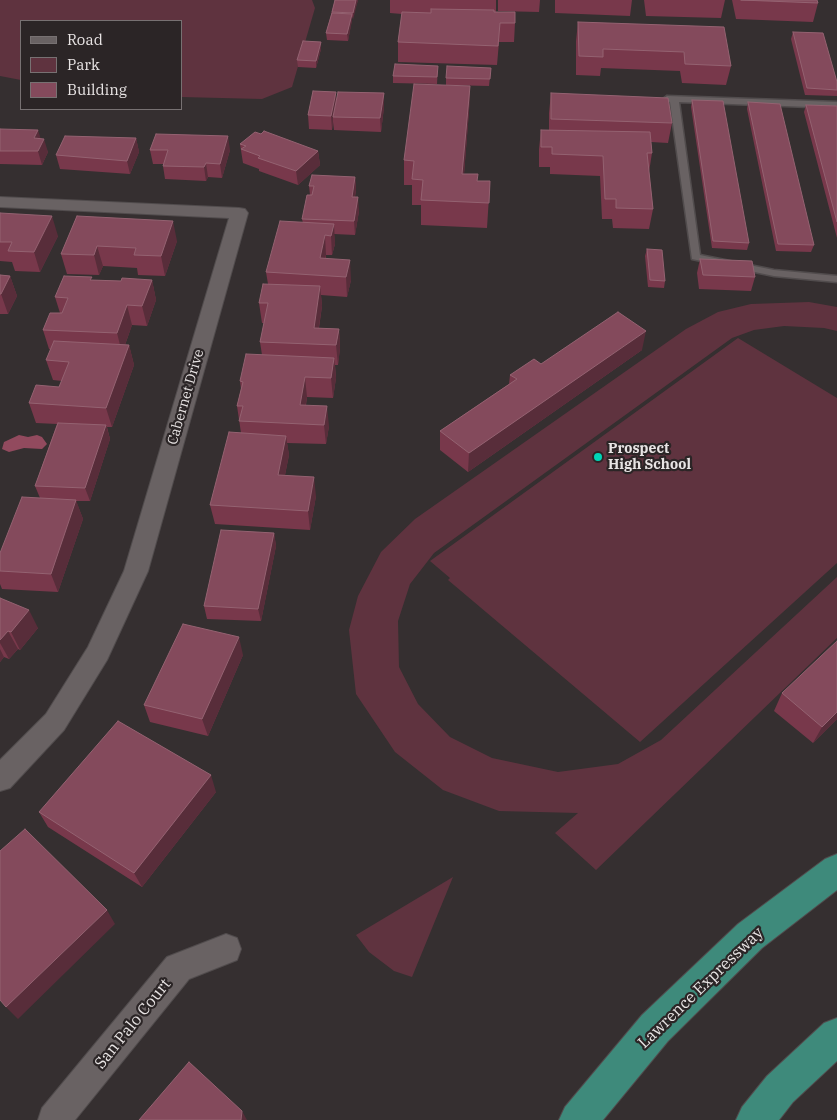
<!DOCTYPE html>
<style>
body{margin:0}
#map{position:relative;width:837px;height:1120px;overflow:hidden;background:#352f30;font-family:"IBM Plex Serif",serif}
canvas{display:block}
.legend{position:absolute;left:20px;top:20px;width:162px;height:90px;box-sizing:border-box;background:#2b2526;border:1px solid #777172;margin:0;padding:6px 9px;list-style:none;font-size:15px;color:#e8e4e4}
.legend li{display:flex;align-items:center;gap:10px;height:25px}
.legend b{width:25px;border:1px solid #777172}
</style>
<div id="map">
<canvas width="837" height="1120"></canvas>
<ul class="legend">
<li><b style="height:6px;background:#696263"></b>Road</li>
<li><b style="height:14px;background:#5f333f"></b>Park</li>
<li><b style="height:14px;background:#844a5c"></b>Building</li>
</ul>
</div>
<script>
const context = document.querySelector('canvas').getContext('2d');
context.lineJoin = 'round';
function fill(path, color) {
  context.fillStyle = color;
  context.fill(path, 'evenodd');
}
function poly(rows) {
  const path = new Path2D();
  for (const r of rows) {
    path.moveTo(r[0], r[1]);
    for (let i = 2; i < r.length; i += 2) path.lineTo(r[i], r[i + 1]);
  }
  return path;
}
function strokePath(path, color, width, dash) {
  context.strokeStyle = color;
  context.lineWidth = width;
  context.lineCap = dash ? 'butt' : 'round';
  context.setLineDash(dash || []);
  context.stroke(path);
}
function write(font, color, halo, rows, align = 'center') {
  context.font = font + ' "IBM Plex Serif",serif';
  context.lineWidth = 4.5;
  context.setLineDash([]);
  context.textBaseline = 'middle';
  context.strokeStyle = halo;
  context.fillStyle = color;
  for (const [text, x, y, turn = 0] of rows) {
    context.save();
    context.translate(x, y);
    context.rotate((+turn || 0) * Math.PI / 180);
    context.textAlign = isNaN(turn) ? turn : align;
    if (halo) context.strokeText(text, 0, 0);
    context.fillText(text, 0, 0);
    context.restore();
  }
}
fill(poly([
 [0,0,312,0,315,8,292,87,262,99,181,97,181,21,21,21,21,80,0,76],
 [809,302,837,307,837,331,824,328,784,326,754,330,732,338,434,553,410,584,398,621,399,667,418,704,450,737,492,758,558,772,618,764,661,740,837,577,837,638,596,870,555,833,578,813,499,811,443,790,395,752,356,694,349,630,358,596,381,552,415,519,686,329,718,312,751,304],
 [738,338,837,398,837,563,640,742,448,580,450,578,430,561],
 [453,877,412,977,394,971,369,952,356,935]
]), '#5f333f');
fill(poly([
 [19,435,28,437,37,435,42,437,47,444,42,449,24,448,9,452,2,449,4,442]
]), '#924a5e');
const service = poly([
 [667,96,837,102,837,108,679,102,700,255,774,270,837,276,837,282,774,276,692,259,670,102,663,99,667,96]
]);
const minor = poly([
 [0,197,239,208,245,209,248,213,148,571,107,660,64,730,10,788,0,791,0,760,46,714,88,647,124,571,229,218,0,207,0,197],
 [226,934,237,938,241,949,237,960,189,979,75,1120,38,1120,42,1108,167,957,226,934]
]);
const trunk = poly([
 [837,854,837,890,762,948,668,1041,603,1120,559,1120,565,1107,642,1015,738,924,825,859,837,854],
 [837,1018,837,1061,793,1102,779,1120,736,1120,742,1107,767,1076,824,1023,837,1018]
]);
strokePath(service, '#514c4d', 3);
strokePath(minor, '#514c4d', 2);
strokePath(trunk, '#514c4d', 2);
fill(service, '#696263');
fill(minor, '#696263');
fill(trunk, '#3e8a7b');
fill(poly([
 [335,0,358,0,352,19,348,41,327,40,326,33],
 [390,0,496,0,496,12,515,23,514,42,499,42,497,65,398,62,398,42,402,14,390,13],
 [498,0,540,0,539,12,498,11],
 [555,0,632,0,630,16,555,13],
 [644,0,725,0,721,18,646,16],
 [732,0,817,0,818,3,813,22,736,19],
 [578,22,731,66,726,85,682,83,680,71,601,68,600,76,576,75,576,41],
 [793,32,837,82,837,96,805,95,791,39],
 [321,49,316,68,298,67,297,60],
 [438,66,437,84,393,83,393,76],
 [491,68,489,86,446,85,446,78],
 [470,86,469,111,464,174,477,181,490,181,487,228,421,225,421,205,412,205,412,185,404,185,404,160],
 [336,92,336,100,384,93,384,107,381,132,334,130,333,122,332,130,309,129,308,115],
 [551,93,672,123,668,143,651,142,652,153,649,172,653,209,649,229,613,228,612,219,602,219,600,176,550,174,550,167,539,167,539,149,541,130,549,130,549,113],
 [692,100,749,243,747,250,712,248,691,107],
 [748,102,814,245,811,252,776,251,747,109],
 [806,105,837,106,837,238,804,112],
 [0,129,41,139,48,152,42,165,0,164],
 [136,138,139,152,130,174,60,169,56,155],
 [240,144,318,151,320,165,298,185,259,171,259,169,243,163],
 [150,150,230,150,222,178,208,177,206,181,165,179,163,166,163,164,153,164],
 [355,177,356,190,355,197,359,211,355,235,334,234,335,244,332,255,326,255,326,258,351,280,347,297,321,295,322,306,319,328,339,329,340,348,338,365,335,365,336,378,333,398,307,397,306,405,329,426,326,444,287,443,289,455,285,475,316,496,310,530,215,524,210,505,241,433,237,406,241,389,240,381,262,355,260,342,264,323,262,323,259,303,268,284,266,272,303,223,302,219,310,195,309,186],
 [0,213,58,236,40,272,15,271,12,262,0,261],
 [77,216,177,241,165,276,138,275,137,268,103,266,99,275,67,274,61,254],
 [647,249,665,281,664,288,648,287,645,256],
 [700,259,755,277,751,291,699,289,697,273],
 [0,275,10,276,17,296,8,314,0,314],
 [93,280,121,281,152,280,156,300,147,326,132,325,125,345,129,345,134,365,112,427,107,427,110,439,90,501,76,501,83,519,58,592,2,589,0,584,0,553,40,498,35,486,57,424,36,423,29,403,59,387,62,381,53,380,46,360,51,350,49,349,43,330,60,313,55,297],
 [642,350,468,472,440,450,440,431,509,384,510,375,541,364],
 [274,533,276,546,261,621,207,619,204,606],
 [0,598,38,628,20,650,18,649,9,659,4,657,0,662],
 [243,655,208,736,150,722,144,705],
 [782,693,837,719,813,743,774,711],
 [216,792,142,887,48,827,39,812]
]), '#78384b');
fill(poly([
 [356,0,358,0,353,20,353,13],
 [352,14,352,21,348,41,347,34],
 [321,42,321,49,316,68,316,61],
 [470,86,469,111,462,199,462,174],
 [336,92,336,105,333,117,333,122,332,130,331,116],
 [384,93,384,107,381,132,380,118],
 [38,130,42,143,44,139,48,152,42,165,34,138],
 [228,136,230,150,222,178,220,164],
 [136,138,139,152,130,174,127,161],
 [318,151,320,165,298,185,296,171],
 [206,163,208,177,206,181,204,167],
 [355,177,356,190,352,211,352,197],
 [358,197,359,211,355,235,354,221],
 [52,216,58,236,40,272,34,252],
 [173,221,177,241,165,276,161,256],
 [334,224,335,244,332,255,331,236],
 [325,235,326,255,322,275,320,258],
 [97,246,103,266,99,275,94,255],
 [350,260,351,280,347,297,346,277],
 [10,276,17,296,8,314,1,294],
 [152,280,156,300,147,326,142,306],
 [320,286,322,306,316,345,314,328],
 [127,305,132,325,122,353,117,333],
 [339,329,340,348,338,365,336,345],
 [646,331,642,350,468,472,469,453],
 [129,345,134,365,112,427,106,408],
 [334,358,336,378,333,398,331,378],
 [305,377,307,397,302,424,300,405],
 [327,406,329,426,326,444,324,425],
 [106,425,110,439,90,501,85,488],
 [286,436,289,455,281,494,278,475],
 [314,477,316,496,310,530,308,511],
 [76,500,83,519,58,592,51,574],
 [274,533,276,546,261,621,258,609],
 [29,610,38,628,20,650,11,632],
 [8,631,18,649,9,659,0,643,0,640],
 [239,637,243,655,208,736,202,719],
 [0,649,4,657,0,662],
 [837,712,837,719,813,743,822,727],
 [211,775,216,792,142,887,134,873],
 [107,910,115,924,18,1019,6,1007],
 [242,1111,247,1120,241,1120]
]), '#582d3a');
const building = poly([
 [335,0,356,0,353,13,332,12,335,0],
 [741,0,817,0,818,3,741,0],
 [431,9,494,10,494,12,515,12,515,23,500,23,498,46,398,42,402,12,431,13,431,9],
 [332,13,352,14,347,34,326,33,332,13],
 [578,22,724,27,731,66,685,64,684,52,603,49,603,57,579,56,578,22],
 [793,32,823,33,837,82,837,90,807,88,793,32],
 [303,41,321,42,316,61,297,60,303,41],
 [395,64,438,66,437,77,393,76,395,64],
 [447,66,491,68,490,79,446,78,447,66],
 [414,84,470,86,462,174,478,174,477,181,490,181,489,203,421,200,423,180,412,179,414,161,404,160,414,84],
 [313,91,336,92,331,116,308,115,313,91],
 [338,92,384,93,380,118,333,117,338,92],
 [551,93,668,98,672,123,551,119,551,93],
 [692,100,723,101,749,243,713,241,692,100],
 [748,102,780,104,814,245,778,244,748,102],
 [806,105,837,106,837,222,806,105],
 [0,129,38,130,34,138,44,139,38,151,0,151,0,129],
 [541,130,650,132,652,153,647,153,653,209,616,208,616,199,605,199,603,156,552,154,552,147,541,147,541,130],
 [264,131,318,151,296,171,258,158,260,156,241,149,246,146,240,144,255,132,261,134,264,131],
 [156,134,228,136,220,164,206,163,204,167,163,166,168,150,150,150,156,134],
 [65,136,136,138,127,161,56,155,65,136],
 [312,175,355,177,352,197,358,197,354,221,302,219,307,195,312,195,314,186,309,186,312,175],
 [0,213,52,216,34,252,8,251,12,242,0,242,0,213],
 [77,216,173,221,161,256,134,255,136,248,97,246,94,255,61,254,77,216],
 [280,221,334,224,331,236,325,235,320,258,350,260,346,277,266,272,280,221],
 [647,249,662,250,665,281,650,280,647,249],
 [700,259,752,261,755,277,703,275,700,259],
 [0,275,10,276,1,294,0,294,0,275],
 [64,276,92,277,90,280,121,281,122,278,152,280,142,306,127,305,117,333,43,330,50,313,62,313,68,298,55,297,64,276],
 [263,284,320,286,314,328,339,329,336,345,260,342,268,303,259,303,263,284],
 [618,312,646,331,469,453,440,431,517,379,510,375,534,359,541,364,618,312],
 [54,341,129,345,106,408,29,403,36,385,59,387,69,362,46,360,54,341],
 [246,354,334,358,331,378,305,377,300,405,327,406,324,425,239,421,243,406,237,406,243,382,240,381,246,354],
 [58,423,106,425,85,488,35,486,58,423],
 [229,432,286,436,278,475,314,477,308,511,210,505,229,432],
 [22,497,76,500,51,574,0,571,0,553,22,497],
 [221,530,274,533,258,609,204,606,221,530],
 [0,598,29,610,11,632,8,631,0,640,0,598],
 [183,624,239,637,202,719,144,705,183,624],
 [837,641,837,712,822,727,782,693,837,641],
 [118,721,211,775,134,873,39,812,118,721],
 [25,829,107,910,6,1007,0,1000,0,851,25,829],
 [189,1062,242,1111,241,1120,139,1120,189,1062]
]);
fill(building, '#844a5c');
strokePath(building, '#946271', 1);
for (const [x, y, r, color] of [
 [598,457,5,"#00d5b7"]
]) {
  const dot = new Path2D();
  dot.arc(x, y, r, 0, 2 * Math.PI);
  context.fillStyle = color;
  context.fill(dot);
  strokePath(dot, '#2b2526', 2);
}
write('14px', '#e8e4e4', '#2b2526', [
 ["Cabernet Drive",186,397,-74]
]);
write('bold 14px', '#e8e4e4', '#2b2526', [
 ["Prospect",608,449],
 ["High School",608,465]
], 'left');
write('16px', '#e8e4e4', '#2b2526', [
 ["Lawrence Expressway",701,988,-44],
 ["San Palo Court",133,1024,-51]
]);
</script>
